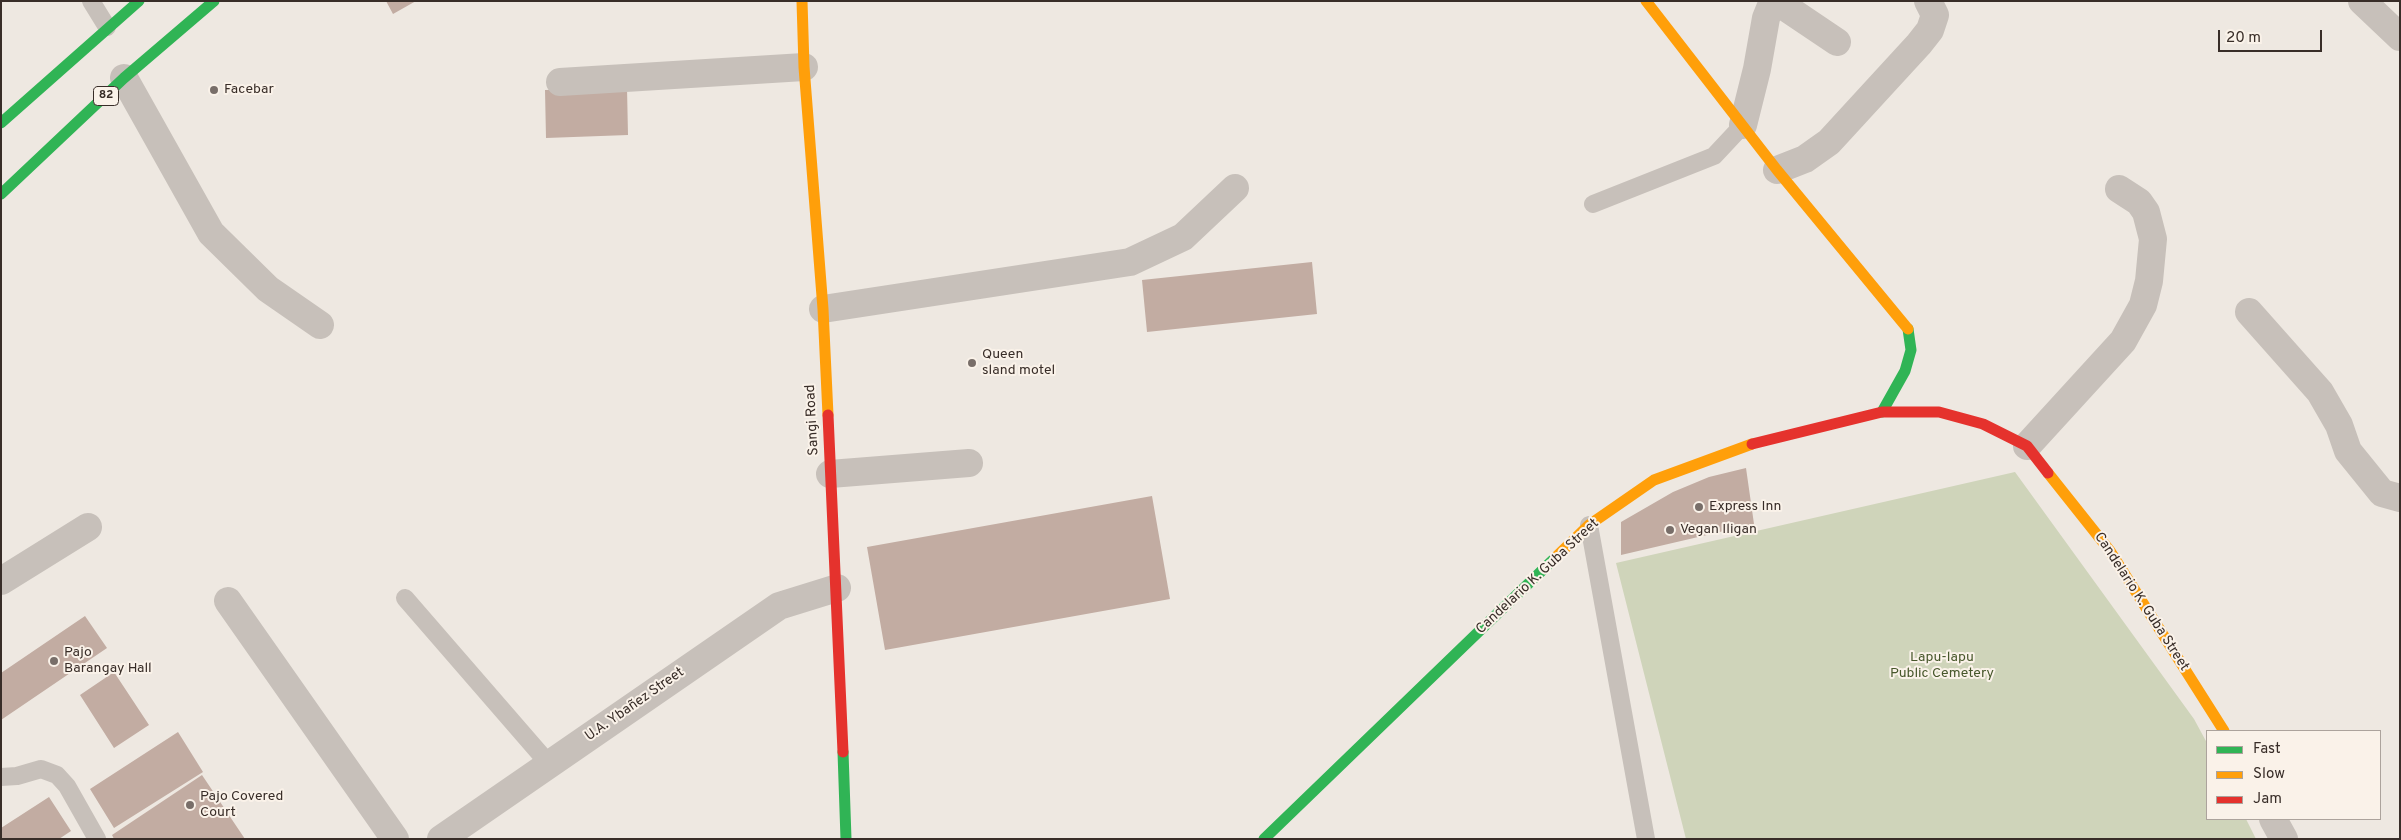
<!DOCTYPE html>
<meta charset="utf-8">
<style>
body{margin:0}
#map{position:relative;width:2401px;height:840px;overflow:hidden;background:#eee8e1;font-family:Overpass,sans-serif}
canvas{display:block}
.frame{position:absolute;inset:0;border:2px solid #382d28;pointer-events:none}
.legend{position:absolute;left:2206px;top:730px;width:175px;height:90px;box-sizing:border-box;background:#faf2e9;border:1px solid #aca39c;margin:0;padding:6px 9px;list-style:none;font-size:15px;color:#382d28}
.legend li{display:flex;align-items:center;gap:10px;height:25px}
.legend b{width:25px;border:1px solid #aca39c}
.scale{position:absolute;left:2218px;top:30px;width:104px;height:22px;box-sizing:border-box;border:2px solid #382d28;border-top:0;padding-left:6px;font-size:15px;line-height:18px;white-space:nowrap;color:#382d28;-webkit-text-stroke:4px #faf2e9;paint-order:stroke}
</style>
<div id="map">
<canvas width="2401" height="840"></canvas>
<div class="frame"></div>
<ul class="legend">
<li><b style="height:6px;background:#30b455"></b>Fast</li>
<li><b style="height:6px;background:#ff9f0a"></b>Slow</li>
<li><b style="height:6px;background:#e5322d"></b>Jam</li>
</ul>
<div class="scale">20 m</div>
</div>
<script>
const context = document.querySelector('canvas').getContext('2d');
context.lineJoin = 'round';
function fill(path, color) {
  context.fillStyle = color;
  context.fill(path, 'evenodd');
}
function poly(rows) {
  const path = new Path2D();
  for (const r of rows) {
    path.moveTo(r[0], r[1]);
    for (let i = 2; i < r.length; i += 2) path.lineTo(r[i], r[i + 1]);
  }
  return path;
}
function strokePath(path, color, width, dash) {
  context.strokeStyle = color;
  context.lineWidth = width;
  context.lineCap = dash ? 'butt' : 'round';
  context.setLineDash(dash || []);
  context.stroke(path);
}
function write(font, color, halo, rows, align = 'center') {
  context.font = font + ' Overpass,sans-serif';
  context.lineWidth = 4;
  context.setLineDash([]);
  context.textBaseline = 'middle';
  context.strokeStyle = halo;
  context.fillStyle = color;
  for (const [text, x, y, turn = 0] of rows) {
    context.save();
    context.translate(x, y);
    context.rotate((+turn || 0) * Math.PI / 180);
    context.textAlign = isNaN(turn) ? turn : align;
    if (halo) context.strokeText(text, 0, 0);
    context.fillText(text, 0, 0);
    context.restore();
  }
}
fill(poly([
 [2015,472,2194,719,2207,743,2207,819,2246,819,2256,839,1686,839,1616,563]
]), '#cfd4ba');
fill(poly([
 [386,1,416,1,393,14],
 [627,88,628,135,546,138,545,90],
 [1312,262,1317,314,1147,332,1142,280],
 [1746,468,1754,524,1621,555,1621,522,1673,492,1709,477],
 [1152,496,1170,599,885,650,867,547],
 [85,616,107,648,1,720,1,673],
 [114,672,149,725,114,748,80,695],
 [178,732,203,772,114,828,90,789],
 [202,775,245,839,114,839,112,835],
 [49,797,71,831,59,839,1,839,1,828]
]), '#c2aca2');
strokePath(poly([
 [91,1,107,27],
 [1593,204,1714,156,1743,125],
 [1589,525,1646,839],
 [405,598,549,764],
 [1,777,17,776,41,769,57,775,67,786,97,839]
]), '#c7c0ba', 18);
strokePath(poly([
 [1776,1,1837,42],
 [2362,1,2400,37],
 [124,78,211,233,268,289,320,325],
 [560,82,804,67],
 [1743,125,1757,69,1766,18,1773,1],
 [1777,170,1805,159,1829,142,1919,44,1930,30,1935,15,1928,1],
 [823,309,1130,262,1183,237,1235,188],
 [2249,312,2320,392,2339,425,2348,451,2382,493,2400,498],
 [2027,446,2123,341,2143,305,2149,281,2153,239,2146,212,2139,202,2119,189],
 [830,474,969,463],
 [1,581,88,527],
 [228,601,395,839],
 [2273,819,2284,839],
 [441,839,779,606,837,588]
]), '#c7c0ba', 28);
strokePath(poly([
 [1,123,139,1],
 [1,194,124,78,214,1],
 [1882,412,1905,371,1911,350,1908,329],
 [843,752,846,839],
 [1264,839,1556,557]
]), '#30b455', 11);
strokePath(poly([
 [802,1,804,67,823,309,828,415],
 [1646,1,1777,170,1908,329],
 [2048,473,2110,551,2224,731],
 [1556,557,1589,525,1654,480,1752,444]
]), '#ff9f0a', 11);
strokePath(poly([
 [828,415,843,752],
 [1752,444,1882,412,1939,412,1983,424,2027,446,2048,473]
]), '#e5322d', 11);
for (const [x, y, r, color] of [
 [214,90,5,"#786e69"],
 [972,363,5,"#786e69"],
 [1699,507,5,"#786e69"],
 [1670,530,5,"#786e69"],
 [54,661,5,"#786e69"],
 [190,805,5,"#786e69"]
]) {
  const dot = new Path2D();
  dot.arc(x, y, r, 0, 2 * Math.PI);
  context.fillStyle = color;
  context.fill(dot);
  strokePath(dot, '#faf2e9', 2);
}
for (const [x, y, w] of [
 [106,96,25]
]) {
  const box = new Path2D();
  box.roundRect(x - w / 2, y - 9.5, w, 19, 4);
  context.fillStyle = '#faf2e9';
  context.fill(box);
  strokePath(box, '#382d28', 1);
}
write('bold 12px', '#382d28', null, [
 ["82",106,96]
]);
write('14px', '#382d28', '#faf2e9', [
 ["Facebar",224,90],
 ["Queen",982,355],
 ["sland motel",982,371],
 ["Express Inn",1709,507],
 ["Vegan Iligan",1680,530],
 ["Pajo",64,653],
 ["Barangay Hall",64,669],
 ["Pajo Covered",200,797],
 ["Court",200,813]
], 'left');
write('14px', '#382d28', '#faf2e9', [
 ["Sangi Road",813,420,-93],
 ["Candelario K. Guba Street",1538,577,-43],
 ["Candelario K. Guba Street",2141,602,57],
 ["U.A. Ybañez Street",635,705,-35]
]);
write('14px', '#47572b', '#faf2e9', [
 ["Lapu-lapu",1942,658],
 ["Public Cemetery",1942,674]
]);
</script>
